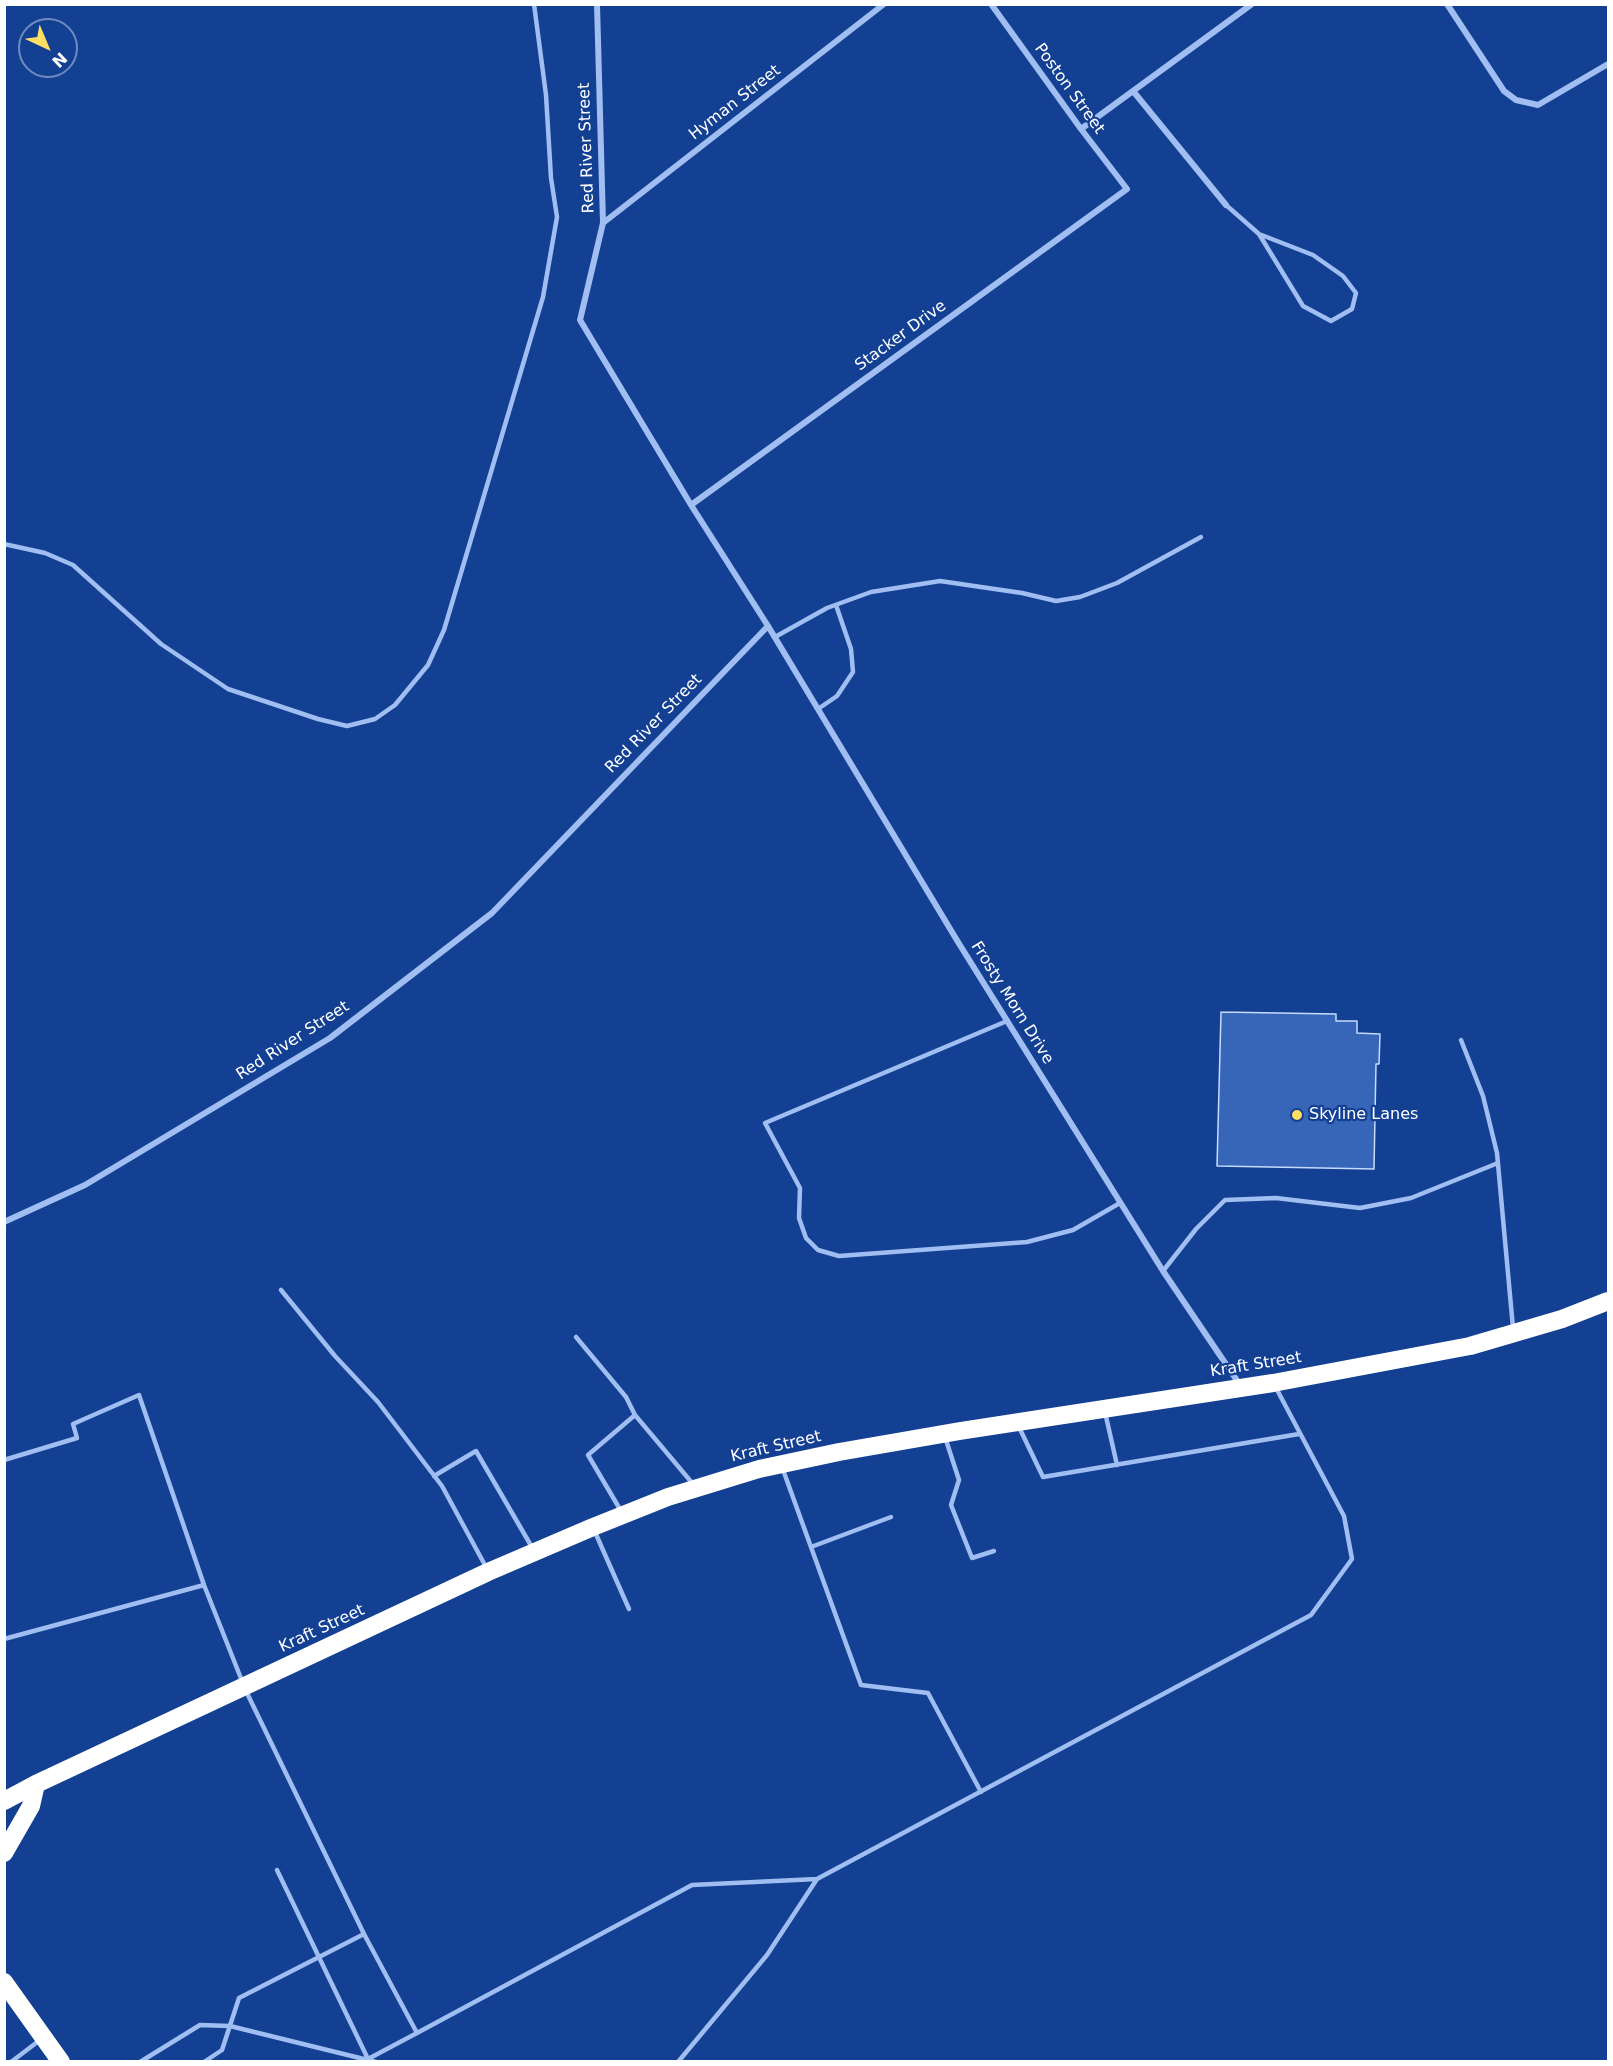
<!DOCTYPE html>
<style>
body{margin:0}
#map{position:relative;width:1613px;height:2066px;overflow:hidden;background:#134092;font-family:"DejaVu Sans",sans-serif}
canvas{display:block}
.frame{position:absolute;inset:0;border:6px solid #fff;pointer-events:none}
.north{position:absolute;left:18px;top:18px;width:60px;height:60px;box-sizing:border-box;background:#134092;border:2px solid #718cbe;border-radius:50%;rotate:136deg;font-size:16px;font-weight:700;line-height:24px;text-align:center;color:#fff}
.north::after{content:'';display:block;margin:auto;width:21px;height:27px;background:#ffde61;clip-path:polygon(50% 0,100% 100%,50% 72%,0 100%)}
</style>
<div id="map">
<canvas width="1613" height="2066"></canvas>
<div class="frame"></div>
<div class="north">N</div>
</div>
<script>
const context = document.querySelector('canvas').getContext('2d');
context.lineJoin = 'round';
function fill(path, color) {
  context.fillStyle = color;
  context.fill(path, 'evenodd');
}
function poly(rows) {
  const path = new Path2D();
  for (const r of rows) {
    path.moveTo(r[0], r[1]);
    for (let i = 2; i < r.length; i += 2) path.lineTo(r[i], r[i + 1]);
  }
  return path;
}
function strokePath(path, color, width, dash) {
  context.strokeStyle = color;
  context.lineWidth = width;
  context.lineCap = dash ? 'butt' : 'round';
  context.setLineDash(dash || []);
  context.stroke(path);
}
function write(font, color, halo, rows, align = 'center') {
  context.font = font + ' "DejaVu Sans",sans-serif';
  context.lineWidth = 4.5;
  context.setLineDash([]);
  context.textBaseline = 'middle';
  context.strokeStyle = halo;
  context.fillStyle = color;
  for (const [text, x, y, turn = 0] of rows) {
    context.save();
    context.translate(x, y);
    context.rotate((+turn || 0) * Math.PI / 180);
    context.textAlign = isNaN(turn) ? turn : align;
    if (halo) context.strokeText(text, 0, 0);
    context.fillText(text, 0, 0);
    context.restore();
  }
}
const building = poly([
 [1221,1012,1336,1014,1336,1021,1357,1021,1357,1033,1380,1034,1379,1064,1376,1064,1374,1169,1217,1166,1221,1012]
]);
fill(building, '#3766b9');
strokePath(building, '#c7dbfd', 1.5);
strokePath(poly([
 [1226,205,1259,234,1313,255,1343,276,1356,293,1352,309,1331,321,1303,306,1259,234],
 [4,544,45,553,73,565,161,644,228,689,318,719,347,726,375,719,395,705,428,665,444,630,543,297,557,217,551,178,546,95,534,4],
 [775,637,827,608,871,592,940,581,1022,593,1056,601,1080,597,1117,583,1201,537],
 [818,709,837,696,853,672,851,649,836,605],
 [1007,1021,765,1123,800,1188,799,1218,806,1238,818,1250,839,1256,1027,1242,1073,1230,1120,1203],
 [1461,1040,1483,1096,1497,1153,1513,1328],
 [1163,1271,1196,1229,1225,1200,1276,1198,1360,1208,1411,1198,1498,1163],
 [281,1290,335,1356,378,1402,442,1486,486,1567],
 [576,1337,626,1397,635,1415],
 [1105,1412,1117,1465],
 [1018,1425,1043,1477,1299,1434],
 [945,1437,959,1480,951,1505,972,1558,994,1551],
 [4,1460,77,1438,73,1424,139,1395,204,1585,242,1681],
 [782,1467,861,1685,928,1693,981,1792],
 [434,1476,476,1451,533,1549],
 [621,1511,588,1455,635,1415,693,1484],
 [595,1532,629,1609],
 [811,1547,891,1517],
 [4,1639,204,1585],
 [245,1689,364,1934,417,2033,692,1885,817,1879],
 [277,1870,368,2059,417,2033],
 [11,2062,40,2040],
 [140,2062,200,2025,230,2026,376,2062],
 [204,2062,222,2050,239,1998,364,1934],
 [678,2062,767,1955,817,1879,1311,1615,1352,1559,1344,1516,1275,1386]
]), '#a0bef2', 4.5);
strokePath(poly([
 [597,4,603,223,580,320,691,505,768,626,958,942,1163,1271,1240,1385],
 [1447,4,1504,91,1516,100,1538,105,1608,64],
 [1133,91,1226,205],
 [1081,129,1252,4],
 [603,223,884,4],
 [691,505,1127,189,1081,129,991,4],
 [4,1222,85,1185,330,1038,492,913,768,626]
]), '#a0bef2', 6);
strokePath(poly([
 [4,1801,36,1784,488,1572,593,1527,668,1497,759,1469,839,1452,960,1431,1273,1383,1470,1346,1562,1319,1608,1301],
 [4,1853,31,1806,36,1784],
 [4,1982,61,2062]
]), '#fff', 18);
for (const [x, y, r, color] of [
 [1297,1115,6,"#ffde61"]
]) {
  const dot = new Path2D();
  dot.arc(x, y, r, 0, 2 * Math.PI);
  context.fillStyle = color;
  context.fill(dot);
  strokePath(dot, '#134092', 2);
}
write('16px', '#fff', '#134092', [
 ["Poston Street",1069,89,54],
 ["Hyman Street",735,103,-38],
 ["Red River Street",587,148,-92],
 ["Stacker Drive",901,336,-36],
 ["Red River Street",654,724,-46],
 ["Frosty Morn Drive",1012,1003,58],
 ["Red River Street",293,1041,-33],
 ["Kraft Street",1256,1365,-9],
 ["Kraft Street",776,1447,-13],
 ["Kraft Street",322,1629,-25]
]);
write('16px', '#fff', '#134092', [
 ["Skyline Lanes",1309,1115]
], 'left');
</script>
